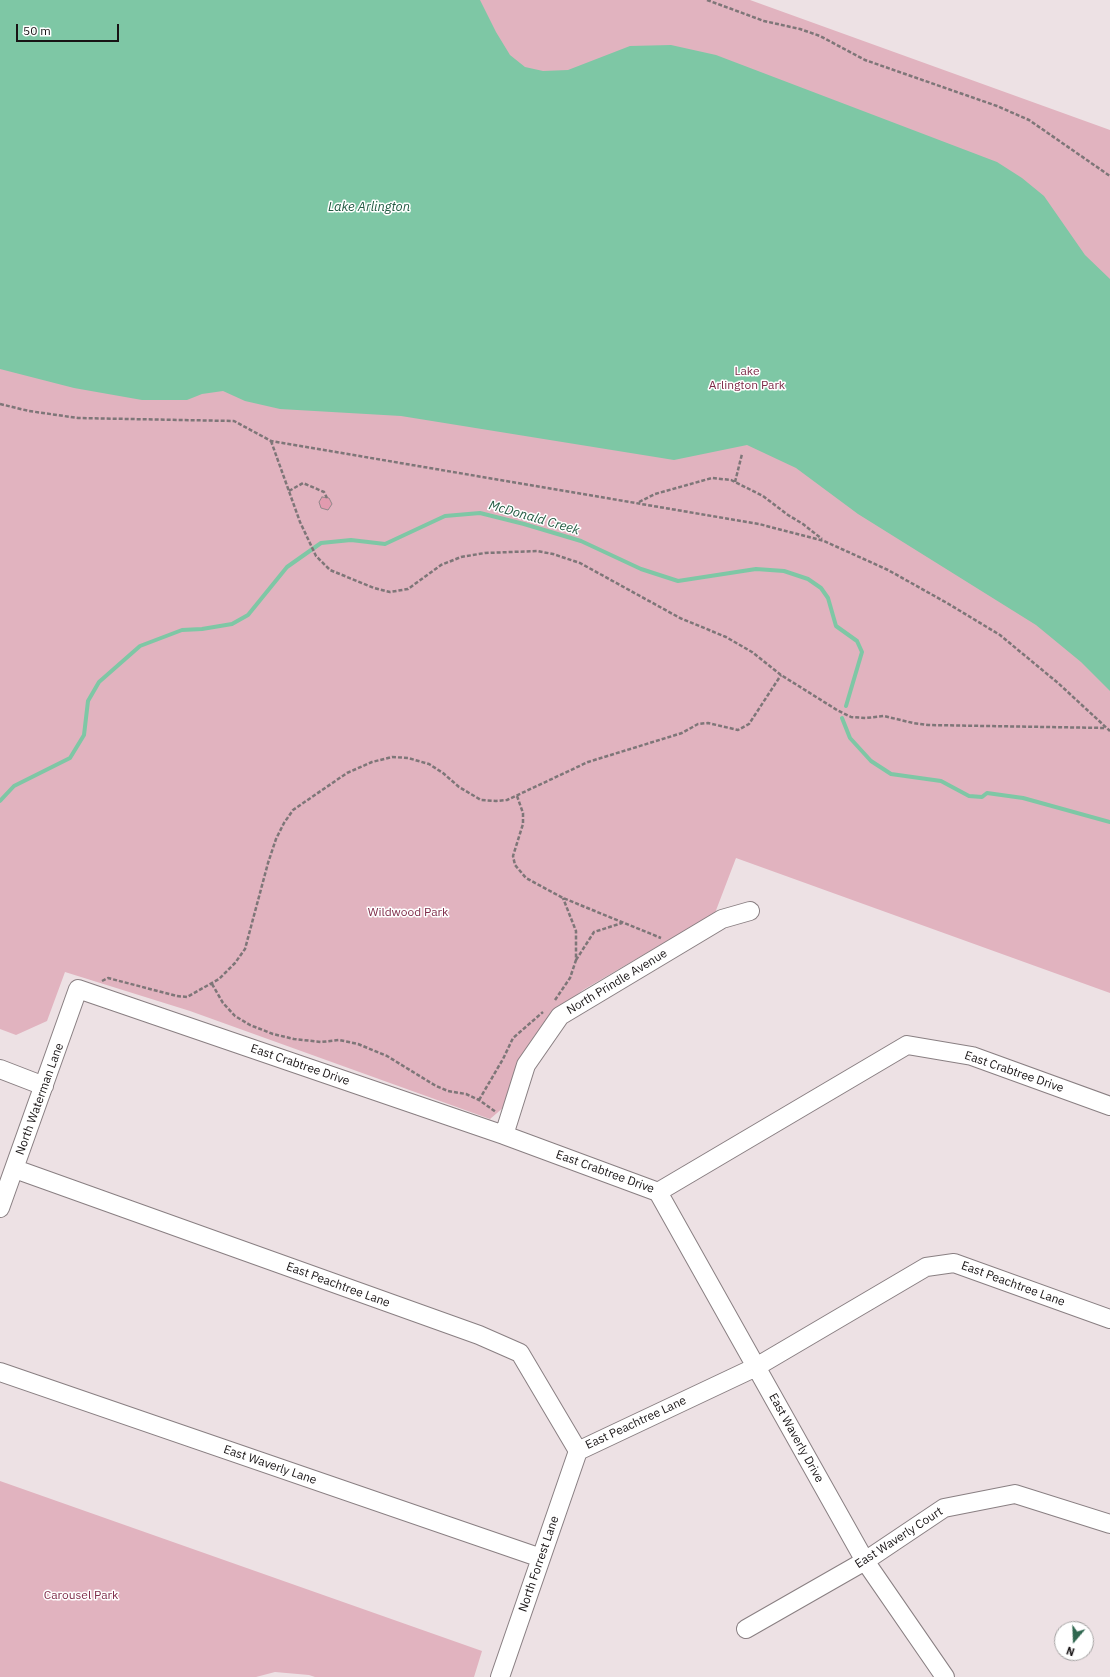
<!DOCTYPE html>
<style>
body{margin:0}
#map{position:relative;width:1110px;height:1677px;overflow:hidden;background:#ede1e4;font-family:"IBM Plex Sans",sans-serif}
canvas{display:block}
.north{position:absolute;left:1054px;top:1621px;width:40px;height:40px;box-sizing:border-box;background:#fff;border:1px solid #a3a1a1;border-radius:50%;rotate:199deg;font-size:11px;font-weight:700;line-height:16px;text-align:center;color:#181415}
.north::after{content:'';display:block;margin:auto;width:14px;height:18px;background:#2f674f;clip-path:polygon(50% 0,100% 100%,50% 72%,0 100%)}
.scale{position:absolute;left:16px;top:24px;width:103px;height:18px;box-sizing:border-box;border:2px solid #181415;border-top:0;padding-left:5px;font-size:12px;line-height:14px;white-space:nowrap;color:#181415;-webkit-text-stroke:3px #fff;paint-order:stroke}
</style>
<div id="map">
<canvas width="1110" height="1677"></canvas>
<div class="north">N</div>
<div class="scale">50 m</div>
</div>
<script>
const context = document.querySelector('canvas').getContext('2d');
context.lineJoin = 'round';
function fill(path, color) {
  context.fillStyle = color;
  context.fill(path, 'evenodd');
}
function poly(rows) {
  const path = new Path2D();
  for (const r of rows) {
    path.moveTo(r[0], r[1]);
    for (let i = 2; i < r.length; i += 2) path.lineTo(r[i], r[i + 1]);
  }
  return path;
}
function strokePath(path, color, width, dash) {
  context.strokeStyle = color;
  context.lineWidth = width;
  context.lineCap = dash ? 'butt' : 'round';
  context.setLineDash(dash || []);
  context.stroke(path);
}
function write(font, color, halo, rows, align = 'center') {
  context.font = font + ' "IBM Plex Sans",sans-serif';
  context.lineWidth = 3;
  context.setLineDash([]);
  context.textBaseline = 'middle';
  context.strokeStyle = halo;
  context.fillStyle = color;
  for (const [text, x, y, turn = 0] of rows) {
    context.save();
    context.translate(x, y);
    context.rotate((+turn || 0) * Math.PI / 180);
    context.textAlign = isNaN(turn) ? turn : align;
    if (halo) context.strokeText(text, 0, 0);
    context.fillText(text, 0, 0);
    context.restore();
  }
}
fill(poly([
 [0,0,750,0,1110,130,1110,993,736,858,715,913,583,990,556,1011,535,1035,523,1053,504,1107,490,1119,190,1011,65,972,47,1021,16,1035,0,1029],
 [0,1481,482,1651,474,1677,315,1677,309,1675,275,1672,256,1677,0,1677]
]), '#e1b3bf');
fill(poly([
 [0,0,480,0,496,32,510,55,525,67,543,71,568,70,630,46,671,45,716,55,997,162,1022,178,1044,196,1085,255,1110,279,1110,691,1081,662,1036,625,858,514,796,468,747,445,674,460,401,416,280,409,245,401,223,391,202,394,187,400,142,400,74,388,0,369]
]), '#7ec7a5');
strokePath(poly([
 [842,718,850,738,871,761,891,774,941,781,969,796,982,797,987,793,1023,798,1110,822],
 [0,801,14,786,70,758,84,735,88,701,99,682,140,646,182,630,202,629,232,624,248,615,287,567,321,543,351,540,385,544,445,516,480,513,524,524,581,541,641,569,678,581,756,569,784,571,808,579,821,588,828,598,836,626,857,641,862,652,846,706]
]), '#7ec7a5', 4);
const building = poly([
 [322,497,329,498,332,504,328,510,321,508,319,502,322,497]
]);
fill(building, '#e29baf');
strokePath(building, '#92888b', 1);
const minor = poly([
 [0,1069,44,1086],
 [504,1135,526,1065,560,1016,722,919,750,911],
 [15,1169,479,1335,520,1353,578,1451,756,1367,926,1267,954,1263,1110,1319],
 [658,1192,865,1561,945,1677],
 [0,1208,78,989,504,1135,658,1192,907,1045,972,1056,1110,1106],
 [0,1372,541,1558],
 [746,1629,865,1561,944,1508,1015,1494,1110,1524],
 [500,1677,578,1451]
]);
strokePath(minor, '#897f82', 20);
strokePath(poly([
 [707,0,764,21,800,29,820,36,865,60,997,106,1029,120,1110,176],
 [0,404,29,411,78,418,234,421,271,441,759,524,824,541,888,570,947,603,1000,635,1058,683,1110,731],
 [271,441,300,522,316,556,330,570,374,588,390,592,408,589,441,565,461,557,485,553,537,551,553,554,580,563,680,618,726,637,752,652,781,675,837,710,851,717,866,718,884,716,913,723,928,725,1106,728],
 [735,482,742,454],
 [289,491,303,483,324,492,327,498],
 [639,502,655,494,712,478,731,480,763,496,788,515,803,524,822,539],
 [517,796,523,813,523,824,513,856,515,865,526,878,563,898,661,938],
 [576,960,594,932,622,923],
 [102,981,108,978,177,996,187,997,219,979,235,963,245,949,268,863,276,839,284,823,293,810,347,773,372,762,392,757,408,758,429,764,443,773,459,787,481,800,496,801,507,800,588,762,682,733,698,724,708,723,738,730,749,724,781,675],
 [212,984,223,1003,235,1016,250,1025,273,1034,294,1039,321,1042,339,1040,358,1044,387,1056,436,1086,448,1091,466,1094,479,1100,496,1112],
 [555,1000,570,978,576,960,576,931,563,898],
 [479,1100,503,1059,513,1038,543,1012]
]), '#7e7678', 2.5, [4, 2]);
strokePath(minor, '#fff', 18);
write('12px', '#7f2c49', '#fff', [
 ["Lake",747,372],
 ["Arlington Park",747,386],
 ["Wildwood Park",408,913],
 ["Carousel Park",81,1596]
]);
write('12px', '#181415', '#fff', [
 ["North Prindle Avenue",617,982,-31],
 ["East Crabtree Drive",300,1065,19],
 ["East Crabtree Drive",1014,1072,19],
 ["North Waterman Lane",40,1099,-70],
 ["East Crabtree Drive",605,1172,20],
 ["East Peachtree Lane",1013,1284,20],
 ["East Peachtree Lane",338,1285,20],
 ["East Peachtree Lane",636,1423,-25],
 ["East Waverly Drive",796,1438,61],
 ["East Waverly Lane",270,1465,19],
 ["East Waverly Court",899,1538,-33],
 ["North Forrest Lane",539,1564,-71]
]);
write('italic 13px', '#235b43', '#fff', [
 ["Lake Arlington",369,207],
 ["McDonald Creek",534,518,16]
]);
</script>
